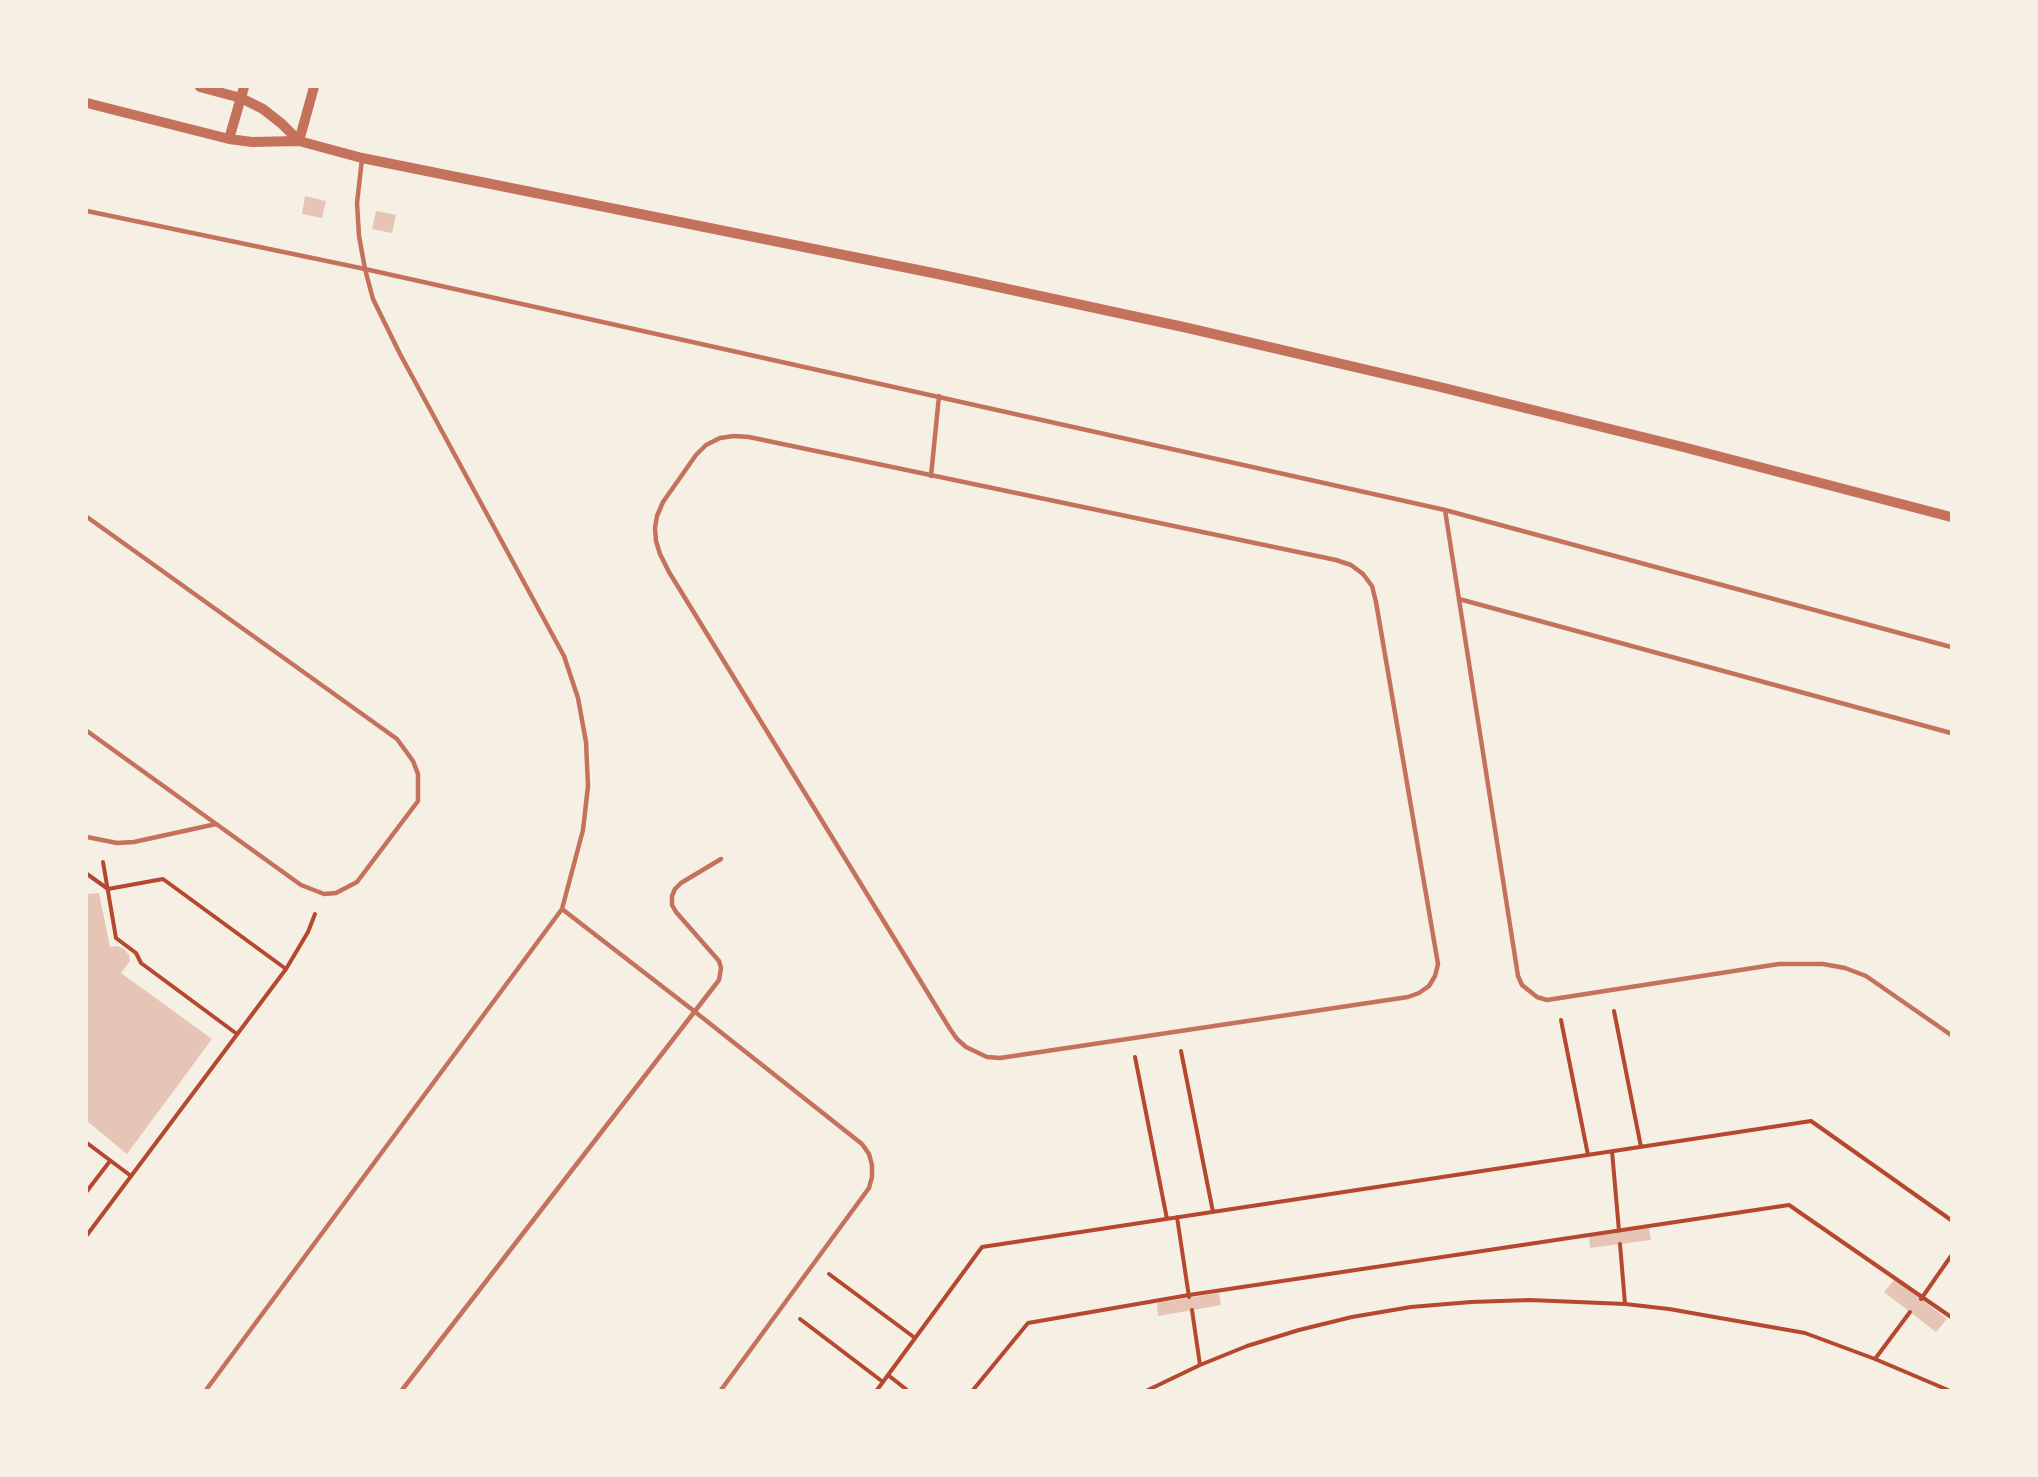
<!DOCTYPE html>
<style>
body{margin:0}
#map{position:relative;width:2038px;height:1477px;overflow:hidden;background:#f6efe4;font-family:"Crimson Pro",serif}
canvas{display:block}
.frame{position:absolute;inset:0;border:88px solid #f6efe4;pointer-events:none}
</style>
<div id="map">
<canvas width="2038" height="1477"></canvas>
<div class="frame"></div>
</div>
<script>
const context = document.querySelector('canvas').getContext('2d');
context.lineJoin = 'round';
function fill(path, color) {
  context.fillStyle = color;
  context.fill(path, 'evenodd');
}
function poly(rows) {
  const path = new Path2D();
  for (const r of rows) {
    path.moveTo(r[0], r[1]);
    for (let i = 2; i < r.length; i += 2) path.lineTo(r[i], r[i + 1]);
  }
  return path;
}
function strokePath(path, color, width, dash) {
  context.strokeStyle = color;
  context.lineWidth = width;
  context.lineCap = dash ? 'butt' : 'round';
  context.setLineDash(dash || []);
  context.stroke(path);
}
fill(poly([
 [305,196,326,201,322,218,302,214],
 [376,211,396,215,392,233,372,229],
 [99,893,110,947,118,946,124,949,129,955,130,961,121,973,212,1039,127,1154,87,1121,87,894],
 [1649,1228,1651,1240,1590,1248,1589,1236],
 [1895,1279,1947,1319,1936,1332,1884,1292],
 [1219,1293,1221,1305,1158,1316,1157,1303]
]), '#e6c5b7');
strokePath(poly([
 [103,862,116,938,136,953,141,963,237,1034],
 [87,874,108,889,163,879,286,969],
 [1614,1011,1641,1147],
 [1561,1020,1588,1155],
 [1181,1051,1213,1212],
 [1135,1057,1167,1219],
 [87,1143,131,1176],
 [1612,1151,1619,1231],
 [87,1191,110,1161],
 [1177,1217,1189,1297],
 [87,1235,286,969,308,932,315,914],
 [1620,1244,1625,1304],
 [829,1274,915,1338],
 [1921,1299,1951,1256],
 [1192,1310,1200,1365],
 [800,1319,883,1382],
 [1875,1359,1910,1312],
 [888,1375,907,1390],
 [877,1390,982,1247,1811,1121,1951,1220],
 [973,1390,1028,1323,1189,1295,1789,1205,1951,1317],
 [1148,1390,1200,1365,1247,1346,1299,1330,1352,1317,1411,1307,1471,1302,1530,1300,1625,1304,1669,1309,1805,1333,1875,1359,1948,1390]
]), '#b5482f', 4);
strokePath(poly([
 [87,211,365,269,1445,510,1951,647],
 [734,436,749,437,1336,560,1351,565,1363,574,1372,586,1376,602,1438,964,1435,976,1429,986,1419,993,1408,997,1000,1058,987,1057,966,1047,957,1039,950,1029,669,572,660,554,656,541,655,528,657,516,663,502,696,455,706,445,720,438,734,436],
 [931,476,939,396],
 [1445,510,1518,976,1522,985,1537,997,1547,1000,1779,964,1823,964,1845,968,1866,976,1951,1035],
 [87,517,397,739,413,761,418,774,418,801,357,882,336,893,324,894,301,885,87,731],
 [1459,599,1951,733],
 [87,837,117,843,134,842,216,824],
 [562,909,694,1011,862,1144,869,1154,872,1165,872,1177,869,1188,721,1390],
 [206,1390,562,909,583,830,588,786,586,742,578,698,564,656,400,354,373,299,365,269,359,236,357,203,362,159],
 [402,1390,719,980,721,968,719,961,676,912,672,905,672,896,675,889,681,883,721,859]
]), '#c5725c', 4.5);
strokePath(poly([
 [200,87,241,98,263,109,282,124,299,141],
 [87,103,229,139,252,142,299,141,362,158,938,274,1188,328,1436,386,1683,447,1951,517],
 [229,139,244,87],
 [299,141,314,87]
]), '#c5725c', 10);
</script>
